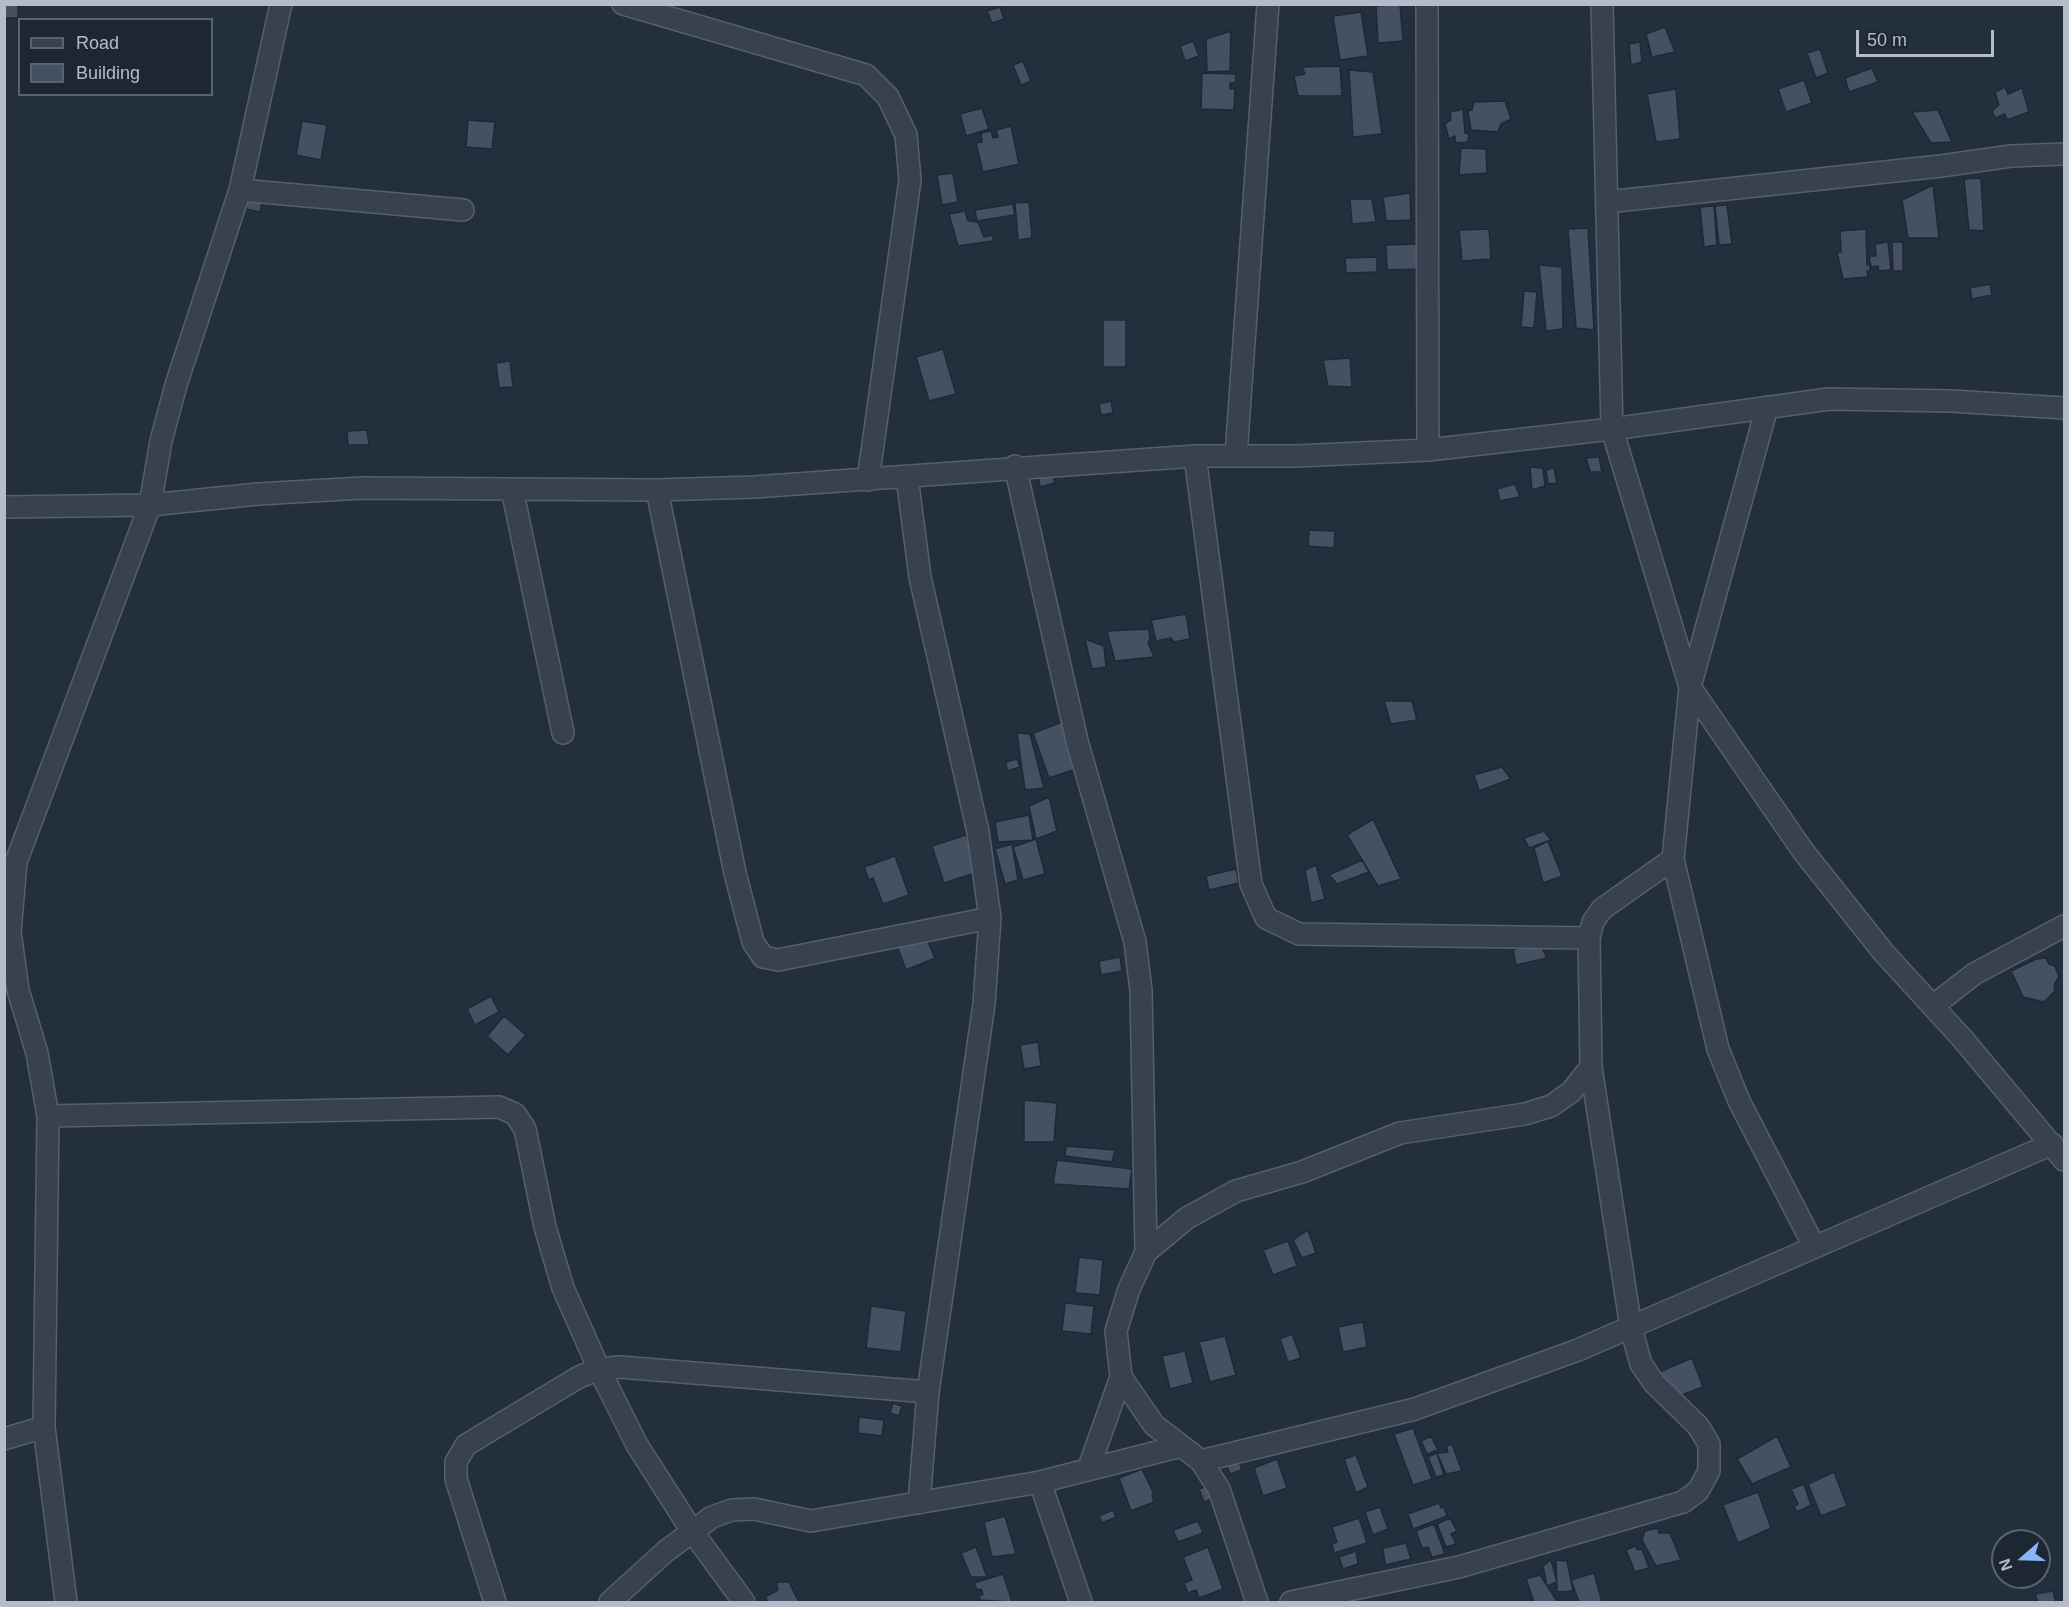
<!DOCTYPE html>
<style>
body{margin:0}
#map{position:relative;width:2069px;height:1607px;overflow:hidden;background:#242f3e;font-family:Helvetica,sans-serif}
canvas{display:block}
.frame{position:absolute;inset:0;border:6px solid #b4bcc9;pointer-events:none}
.legend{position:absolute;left:18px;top:18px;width:195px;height:78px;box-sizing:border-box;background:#1d2633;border:2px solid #59626f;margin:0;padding:8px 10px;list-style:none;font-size:18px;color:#b4bcc9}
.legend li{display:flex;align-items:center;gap:12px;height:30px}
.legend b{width:30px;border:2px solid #59626f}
.north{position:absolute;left:1991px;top:1529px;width:60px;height:60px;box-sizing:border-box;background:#1d2633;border:2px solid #59626f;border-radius:50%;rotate:250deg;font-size:16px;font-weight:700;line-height:24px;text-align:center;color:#b4bcc9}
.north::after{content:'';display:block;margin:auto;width:21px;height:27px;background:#8ab4f8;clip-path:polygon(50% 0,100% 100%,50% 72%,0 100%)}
.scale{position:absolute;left:1856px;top:30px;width:138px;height:27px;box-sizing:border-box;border:3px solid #b4bcc9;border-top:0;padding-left:8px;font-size:18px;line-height:21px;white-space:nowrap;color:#b4bcc9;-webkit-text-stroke:4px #1d2633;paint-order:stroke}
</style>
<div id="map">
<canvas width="2069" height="1607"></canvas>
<div class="frame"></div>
<ul class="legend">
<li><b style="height:8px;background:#38414e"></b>Road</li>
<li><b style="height:16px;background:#455162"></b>Building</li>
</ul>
<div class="north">N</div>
<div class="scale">50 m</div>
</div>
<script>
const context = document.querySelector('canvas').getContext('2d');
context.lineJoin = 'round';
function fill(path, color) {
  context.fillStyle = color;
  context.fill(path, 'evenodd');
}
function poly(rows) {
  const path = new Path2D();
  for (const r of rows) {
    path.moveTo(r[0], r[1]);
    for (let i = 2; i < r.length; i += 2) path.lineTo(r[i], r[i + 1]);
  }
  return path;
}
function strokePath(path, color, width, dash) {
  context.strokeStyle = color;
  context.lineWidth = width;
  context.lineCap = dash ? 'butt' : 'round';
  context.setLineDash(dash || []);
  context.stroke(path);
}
const building = poly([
 [4,4,18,4,18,18,4,18,4,4],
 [1400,4,1403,41,1378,43,1376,6,1400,4],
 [1000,7,1004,19,992,23,987,11,1000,7],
 [1361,12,1368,56,1340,60,1333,16,1361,12],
 [1665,27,1675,52,1652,57,1646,34,1665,27],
 [1231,31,1230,71,1207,72,1206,39,1231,31],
 [1193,41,1199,56,1185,61,1180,46,1193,41],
 [1640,42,1642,62,1631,65,1629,44,1640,42],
 [1820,49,1828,73,1816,78,1807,53,1820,49],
 [1023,61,1031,81,1021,85,1013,65,1023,61],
 [1340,66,1342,96,1298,96,1294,76,1305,74,1302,67,1340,66],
 [1872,68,1878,82,1849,92,1845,78,1872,68],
 [1349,70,1373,72,1382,134,1353,137,1349,70],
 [1202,73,1236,74,1235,83,1230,83,1230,89,1235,89,1234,110,1201,109,1202,73],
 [1804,80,1812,103,1786,112,1778,89,1804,80],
 [2005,87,2008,94,2022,88,2029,112,2007,120,2005,114,1995,118,1992,111,1999,105,1995,92,2005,87],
 [1676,89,1680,139,1656,142,1647,94,1676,89],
 [1505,101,1511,119,1501,124,1498,132,1471,130,1468,111,1472,110,1474,102,1505,101],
 [982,108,989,129,966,136,960,114,982,108],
 [1463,109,1465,133,1469,134,1468,142,1455,143,1455,136,1449,139,1445,124,1451,120,1450,112,1463,109],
 [1938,110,1952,142,1931,143,1912,112,1938,110],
 [468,120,495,122,492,149,466,147,468,120],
 [302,121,327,125,321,160,296,155,302,121],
 [1011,126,1019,164,983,172,976,143,982,142,981,133,991,131,993,138,998,137,996,130,1011,126],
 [1461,148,1486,149,1487,173,1459,175,1461,148],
 [953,173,958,202,942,205,937,175,953,173],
 [1981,178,1984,231,1969,230,1964,179,1981,178],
 [1933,185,1939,238,1908,238,1902,200,1933,185],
 [1410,193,1411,220,1386,221,1383,197,1410,193],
 [249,195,263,198,260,212,246,209,249,195],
 [1350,199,1372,199,1376,222,1352,224,1350,199],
 [1029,202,1032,238,1018,240,1015,203,1029,202],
 [1013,204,1015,215,977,221,975,210,1013,204],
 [1727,205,1732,244,1719,245,1715,206,1727,205],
 [1714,206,1717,245,1704,247,1700,207,1714,206],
 [965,211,968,221,978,222,984,237,993,235,993,241,958,246,949,214,965,211],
 [1588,228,1594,330,1576,328,1568,229,1588,228],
 [1489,229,1491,259,1462,261,1459,230,1489,229],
 [1866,229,1867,265,1870,264,1870,271,1867,271,1868,277,1843,279,1837,252,1841,252,1840,231,1866,229],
 [1888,242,1891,270,1879,271,1878,266,1871,267,1869,256,1876,256,1875,244,1888,242],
 [1892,242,1903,242,1903,271,1893,271,1892,242],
 [1417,244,1418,269,1387,270,1386,245,1417,244],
 [1377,257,1377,272,1346,273,1345,258,1377,257],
 [1539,265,1562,267,1563,329,1546,331,1539,265],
 [1990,284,1992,295,1972,299,1970,288,1990,284],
 [1524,291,1537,292,1534,328,1521,327,1524,291],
 [1103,320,1126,320,1126,367,1103,367,1103,320],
 [943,349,956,394,929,401,916,357,943,349],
 [1350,358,1352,387,1328,386,1323,360,1350,358],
 [510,361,513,387,499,388,496,363,510,361],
 [1111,401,1113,413,1101,415,1099,404,1111,401],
 [367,430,369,445,348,445,347,431,367,430],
 [1599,457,1602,472,1590,472,1586,458,1599,457],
 [1530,467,1543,468,1545,486,1532,490,1530,467],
 [1554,468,1557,483,1548,484,1546,470,1554,468],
 [1052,472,1055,483,1040,487,1038,476,1052,472],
 [1515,484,1520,497,1500,501,1497,489,1515,484],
 [1309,530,1335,531,1334,548,1308,546,1309,530],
 [1186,614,1190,639,1174,642,1171,638,1156,641,1151,620,1186,614],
 [1149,629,1150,640,1148,642,1154,657,1115,661,1107,631,1149,629],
 [1085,639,1104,646,1106,667,1092,669,1085,639],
 [1384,701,1412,701,1417,720,1391,724,1384,701],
 [1065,721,1082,767,1049,778,1033,733,1065,721],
 [1017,733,1030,734,1044,788,1025,790,1017,733],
 [1017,759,1020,767,1007,771,1006,762,1017,759],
 [1502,767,1511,779,1479,791,1474,775,1502,767],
 [1049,797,1057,831,1036,839,1029,806,1049,797],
 [1029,815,1033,840,998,842,995,822,1029,815],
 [1373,819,1401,879,1378,886,1347,835,1373,819],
 [1544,831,1551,840,1529,848,1524,838,1544,831],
 [966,835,978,872,944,883,932,846,966,835],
 [1036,839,1045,874,1023,880,1013,847,1036,839],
 [1548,841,1562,876,1543,883,1534,848,1548,841],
 [1012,844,1018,880,1005,884,995,849,1012,844],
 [895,856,909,895,883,904,873,878,869,880,864,867,895,856],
 [1362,860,1369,872,1337,884,1329,875,1362,860],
 [1316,865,1325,899,1311,903,1305,870,1316,865],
 [1236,869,1239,883,1209,890,1206,876,1236,869],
 [925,935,935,958,906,970,897,946,925,935],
 [1538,940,1547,958,1516,965,1513,950,1538,940],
 [1120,957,1122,971,1101,975,1099,961,1120,957],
 [2046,958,2049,964,2055,966,2059,977,2054,985,2055,991,2044,1002,2023,997,2011,971,2036,959,2046,958],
 [491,996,499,1012,475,1025,467,1009,491,996],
 [504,1016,526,1035,508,1055,487,1036,504,1016],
 [1038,1042,1041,1066,1024,1069,1020,1045,1038,1042],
 [1024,1100,1057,1103,1054,1142,1024,1142,1024,1100],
 [1066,1146,1115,1150,1112,1162,1065,1156,1066,1146],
 [1057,1160,1132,1169,1129,1189,1053,1184,1057,1160],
 [1308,1230,1316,1253,1302,1258,1293,1240,1308,1230],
 [1288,1241,1297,1266,1273,1275,1263,1250,1288,1241],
 [1079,1257,1103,1260,1100,1295,1075,1293,1079,1257],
 [1065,1303,1094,1306,1091,1334,1062,1331,1065,1303],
 [871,1306,906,1311,901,1352,866,1348,871,1306],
 [1363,1322,1367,1347,1343,1352,1338,1327,1363,1322],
 [1292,1334,1301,1358,1288,1362,1280,1339,1292,1334],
 [1225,1336,1236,1375,1210,1382,1199,1342,1225,1336],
 [1185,1351,1193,1383,1170,1389,1162,1356,1185,1351],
 [1692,1358,1703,1387,1666,1401,1657,1373,1692,1358],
 [893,1403,902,1406,899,1416,890,1413,893,1403],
 [859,1417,884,1420,882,1436,858,1433,859,1417],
 [1413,1428,1432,1479,1413,1485,1394,1434,1413,1428],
 [1431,1436,1438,1450,1427,1454,1421,1441,1431,1436],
 [1777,1436,1791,1467,1752,1484,1737,1459,1777,1436],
 [1452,1444,1462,1471,1446,1474,1437,1453,1448,1452,1446,1446,1452,1444],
 [1437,1453,1444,1475,1436,1477,1428,1457,1437,1453],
 [1356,1455,1368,1487,1356,1493,1344,1459,1356,1455],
 [1237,1456,1242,1470,1230,1474,1225,1460,1237,1456],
 [1277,1459,1287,1488,1263,1496,1254,1468,1277,1459],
 [1142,1469,1154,1494,1152,1495,1154,1502,1131,1511,1119,1478,1142,1469],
 [1834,1472,1847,1506,1821,1516,1808,1484,1834,1472],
 [1212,1484,1217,1497,1204,1502,1199,1489,1212,1484],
 [1804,1484,1811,1505,1797,1512,1794,1507,1798,1504,1791,1489,1804,1484],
 [1758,1492,1771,1528,1738,1543,1723,1505,1758,1492],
 [1439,1503,1441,1508,1444,1507,1447,1516,1413,1529,1408,1514,1439,1503],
 [1380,1507,1388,1529,1373,1535,1365,1512,1380,1507],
 [1113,1510,1116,1517,1102,1523,1099,1516,1113,1510],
 [1005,1516,1016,1554,992,1557,984,1522,1005,1516],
 [1359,1518,1367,1543,1334,1553,1332,1544,1337,1542,1332,1527,1359,1518],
 [1450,1518,1457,1531,1451,1534,1456,1544,1446,1547,1437,1524,1450,1518],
 [1198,1521,1203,1533,1178,1542,1173,1530,1198,1521],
 [1434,1524,1445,1554,1432,1557,1428,1547,1422,1548,1416,1531,1434,1524],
 [1658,1528,1659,1533,1670,1533,1681,1560,1656,1566,1642,1540,1645,1531,1658,1528],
 [1406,1543,1411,1559,1385,1565,1383,1548,1406,1543],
 [1635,1546,1638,1550,1642,1549,1649,1568,1635,1572,1626,1550,1635,1546],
 [976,1547,987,1577,971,1577,961,1553,976,1547],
 [1208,1547,1223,1589,1199,1598,1196,1590,1188,1593,1184,1583,1192,1580,1183,1557,1208,1547],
 [1356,1551,1358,1564,1343,1569,1339,1557,1356,1551],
 [1551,1560,1557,1582,1547,1586,1543,1566,1551,1560],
 [1556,1560,1567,1561,1573,1591,1557,1592,1556,1560],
 [2046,1563,2050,1573,2031,1581,2029,1577,2039,1577,2039,1565,2046,1563],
 [1594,1573,1602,1602,1579,1602,1571,1580,1594,1573],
 [1003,1574,1012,1602,980,1600,979,1596,983,1594,981,1589,977,1590,974,1583,1003,1574],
 [1540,1575,1557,1601,1558,1602,1534,1602,1526,1579,1540,1575],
 [776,1582,789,1582,799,1602,768,1602,765,1597,778,1590,776,1582],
 [2053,1591,2056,1602,2038,1602,2035,1594,2053,1591]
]);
fill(building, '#455162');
strokePath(building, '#1f2835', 1.5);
const minor = poly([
 [623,4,866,75,888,97,906,135,910,180,868,480],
 [1427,4,1428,450],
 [1602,4,1612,429,1690,687,1803,851,1884,953,1961,1037,2064,1160],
 [240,190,463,210],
 [1607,202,1941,166,2011,156,2064,154],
 [1236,455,1268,4],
 [1195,456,1251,884,1266,918,1299,934,1589,938],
 [1015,466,1077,741,1135,942,1141,990,1146,1252],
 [512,489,563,733],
 [657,490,735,873,753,942,763,957,778,960,990,918],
 [4,507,150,505,258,494,363,488,657,490,754,487,1195,456,1296,456,1428,450,1612,429,1829,399,1951,401,2064,408],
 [1673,859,1718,1049,1739,1101,1814,1246],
 [1933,1006,1974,974,2064,926],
 [48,1116,499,1107,515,1114,525,1129,545,1227,563,1288,599,1369,637,1445,692,1531,744,1602],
 [4,1439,44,1427],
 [1201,1461,1415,1409,1578,1350,2052,1144],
 [1088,1470,1121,1377],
 [1040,1482,1081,1602],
 [919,1503,928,1392],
 [66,1602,44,1427,48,1116,37,1053,18,990,10,932,16,862,150,505,161,441,176,385,240,190,281,4],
 [495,1602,456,1479,456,1462,466,1445,579,1377,599,1369,620,1367,928,1392,984,1004,990,918,978,832,920,577,907,477],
 [610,1602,666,1551,712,1517,732,1510,754,1509,811,1521,1040,1482,1181,1446],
 [1257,1602,1219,1489,1201,1461,1154,1425,1121,1377,1116,1331,1129,1289,1146,1252,1187,1218,1236,1191,1302,1172,1400,1133,1525,1114,1551,1106,1571,1092,1591,1067,1589,938,1593,922,1602,909,1673,859,1690,687,1767,407],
 [1291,1602,1459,1567,1683,1502,1698,1491,1709,1471,1709,1444,1698,1426,1654,1383,1641,1364,1631,1328,1591,1067]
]);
strokePath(minor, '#565f6c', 24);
strokePath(minor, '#38414e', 21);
</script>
